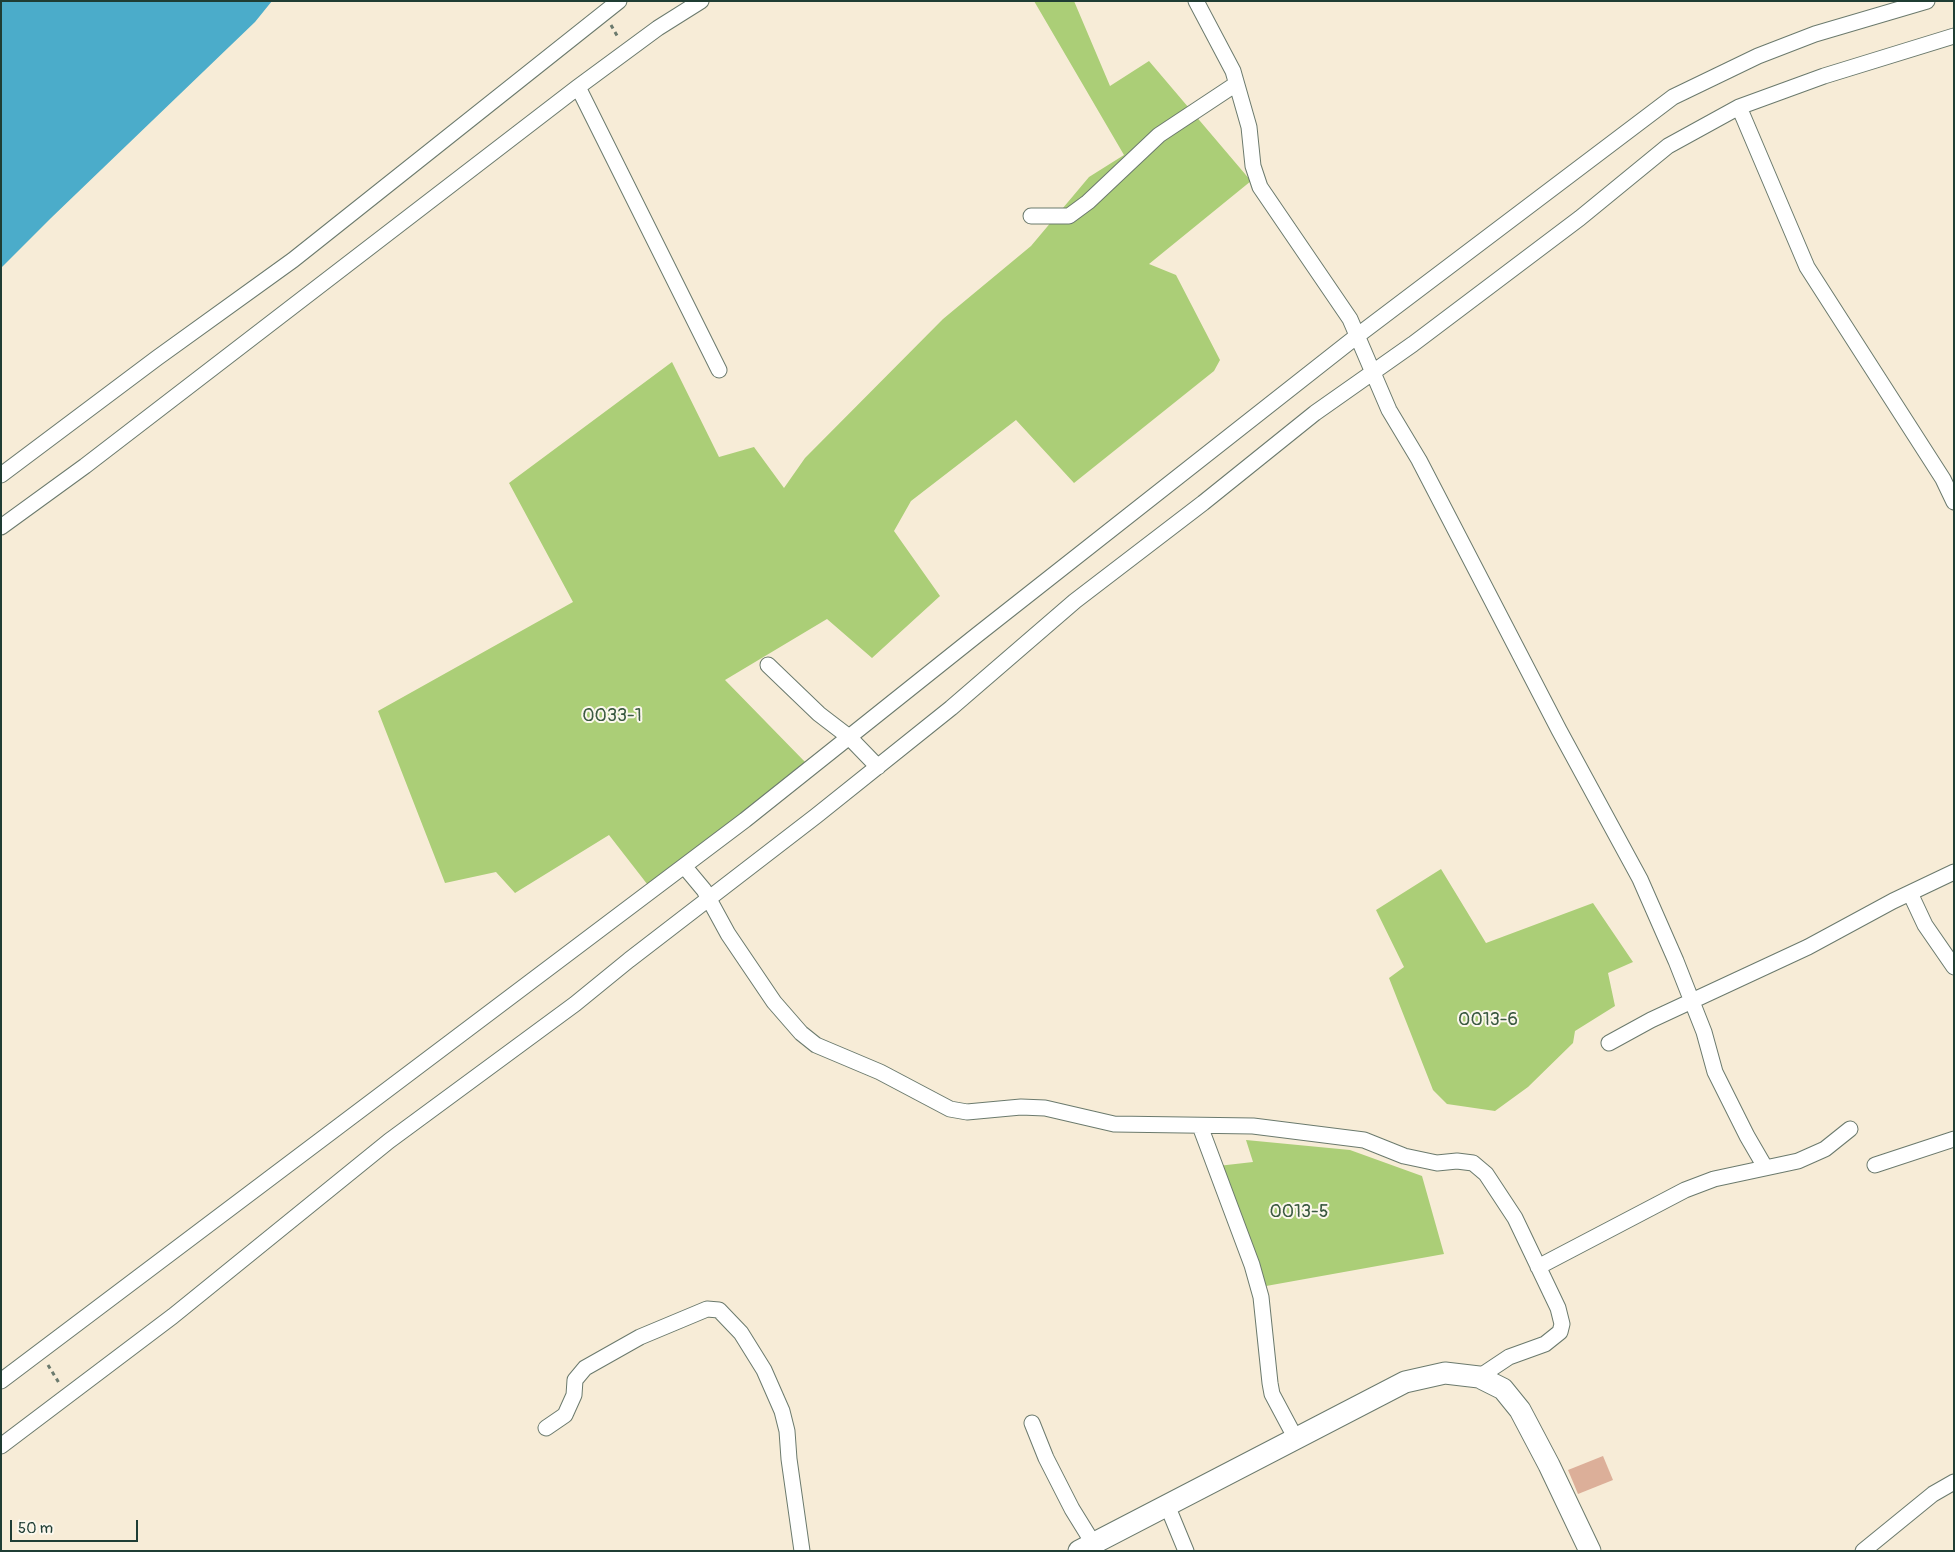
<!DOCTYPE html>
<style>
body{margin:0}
#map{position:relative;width:1955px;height:1552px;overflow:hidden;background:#f7ecd7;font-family:Pangolin,sans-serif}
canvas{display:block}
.frame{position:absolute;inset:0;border:2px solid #1f3d34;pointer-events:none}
.scale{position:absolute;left:10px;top:1520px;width:128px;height:22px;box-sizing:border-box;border:2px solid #1f3d34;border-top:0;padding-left:6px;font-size:15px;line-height:18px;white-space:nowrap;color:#1f3d34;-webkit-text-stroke:4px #fbf7ec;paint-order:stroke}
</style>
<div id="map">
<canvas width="1955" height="1552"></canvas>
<div class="frame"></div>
<div class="scale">50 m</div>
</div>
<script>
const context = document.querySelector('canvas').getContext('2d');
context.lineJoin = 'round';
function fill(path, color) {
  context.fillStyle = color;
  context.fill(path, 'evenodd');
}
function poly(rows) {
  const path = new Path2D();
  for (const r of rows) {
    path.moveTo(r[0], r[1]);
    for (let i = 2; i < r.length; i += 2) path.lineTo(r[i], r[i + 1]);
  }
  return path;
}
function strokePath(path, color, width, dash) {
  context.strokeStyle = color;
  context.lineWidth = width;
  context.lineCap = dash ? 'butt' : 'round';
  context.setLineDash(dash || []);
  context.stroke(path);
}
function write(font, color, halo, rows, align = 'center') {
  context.font = font + ' Pangolin,sans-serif';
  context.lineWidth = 4;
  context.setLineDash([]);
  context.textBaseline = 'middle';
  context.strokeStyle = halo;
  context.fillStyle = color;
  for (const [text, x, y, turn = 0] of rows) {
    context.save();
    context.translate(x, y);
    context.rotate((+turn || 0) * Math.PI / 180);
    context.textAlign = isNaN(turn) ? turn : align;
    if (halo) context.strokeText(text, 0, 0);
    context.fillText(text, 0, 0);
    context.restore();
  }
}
fill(poly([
 [1034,1,1074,1,1110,86,1149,61,1251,181,1149,264,1176,275,1220,360,1214,371,1074,483,1016,420,911,501,894,531,940,596,872,658,827,619,725,680,807,764,651,889,609,835,515,893,496,872,445,883,378,711,573,602,509,483,672,362,719,457,754,447,784,488,805,458,943,319,1031,246,1089,177,1124,155],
 [1441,869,1486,943,1593,903,1633,962,1608,973,1615,1006,1575,1031,1573,1043,1528,1087,1495,1111,1447,1104,1433,1090,1389,978,1404,967,1376,910],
 [1246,1140,1350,1150,1422,1176,1444,1254,1255,1288,1209,1167,1253,1162]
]), '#abce77');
fill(poly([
 [1,1,272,1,255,22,51,218,1,268]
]), '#4bacca');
fill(poly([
 [1603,1456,1613,1480,1578,1494,1568,1470]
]), '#dcaf99');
const minor = poly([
 [1196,1,1233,71,1249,127,1253,166,1260,187,1350,319,1389,410,1419,460,1559,730,1640,879,1676,961,1704,1032,1715,1072,1747,1136,1765,1167],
 [578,87,719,370],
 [1739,107,1807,267,1943,479,1954,502],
 [1031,216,1069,216,1088,202,1159,135,1236,84],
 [1,475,157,358,293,260,619,1],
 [1,527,85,466,578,87,658,28,701,1],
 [768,665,819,714,849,737,878,767],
 [684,866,704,890,728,934,774,1002,801,1033,816,1045,880,1072,950,1109,967,1112,1021,1107,1045,1108,1114,1124,1253,1126,1364,1140,1404,1156,1437,1163,1457,1161,1473,1163,1486,1174,1515,1218,1558,1308,1562,1324,1560,1332,1545,1344,1509,1357,1479,1377],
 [1910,893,1925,925,1954,967],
 [1609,1043,1651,1020,1808,947,1893,901,1954,872],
 [1200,1126,1252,1265,1261,1297,1270,1383,1272,1394,1296,1439],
 [1875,1165,1954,1139],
 [1538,1267,1685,1190,1714,1179,1798,1161,1825,1149,1850,1129],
 [1,1381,745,820,977,635,1357,336,1673,97,1758,56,1815,34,1927,1],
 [1032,1423,1046,1458,1072,1509,1093,1543],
 [546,1428,565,1415,574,1395,575,1380,585,1368,640,1337,707,1309,719,1310,741,1333,764,1370,782,1411,787,1431,789,1459,802,1551],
 [1,1446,173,1316,389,1141,575,1004,629,960,816,816,951,708,1075,601,1203,503,1315,413,1413,344,1580,218,1668,146,1739,107,1824,76,1954,36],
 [1167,1505,1186,1551],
 [1863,1551,1933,1494,1954,1482]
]);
const secondary = poly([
 [1079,1551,1405,1382,1445,1373,1479,1377,1503,1389,1520,1410,1549,1465,1590,1551]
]);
strokePath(minor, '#6b7a6d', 17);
strokePath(secondary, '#6b7a6d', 23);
strokePath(poly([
 [611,25,619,39],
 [48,1365,59,1383]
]), '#6b7a6d', 3, [4, 4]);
strokePath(minor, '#fff', 15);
strokePath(secondary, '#fff', 21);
write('18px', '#3b5a41', '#fbf7ec', [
 ["0033-1",612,716],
 ["0013-6",1488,1020],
 ["0013-5",1299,1212]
]);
</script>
